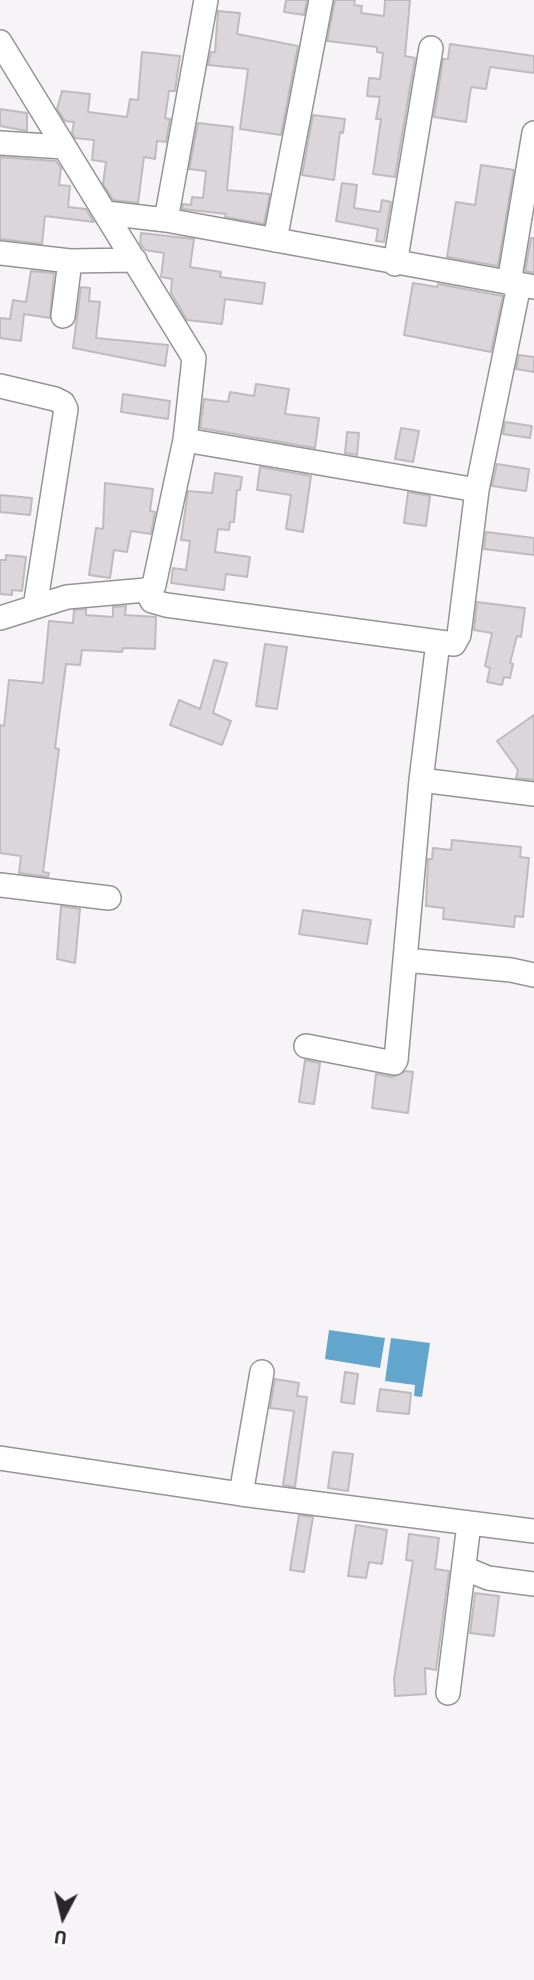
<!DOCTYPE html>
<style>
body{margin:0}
#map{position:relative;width:534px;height:1980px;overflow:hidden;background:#f7f4f7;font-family:"Titillium Web",sans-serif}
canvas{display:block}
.north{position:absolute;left:28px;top:1882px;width:70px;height:70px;-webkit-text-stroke:5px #fff;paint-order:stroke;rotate:187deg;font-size:19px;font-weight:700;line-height:28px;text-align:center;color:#282729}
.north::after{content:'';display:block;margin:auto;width:24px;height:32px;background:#282729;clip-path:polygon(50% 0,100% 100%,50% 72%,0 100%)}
</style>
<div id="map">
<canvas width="534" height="1980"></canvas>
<div class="north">U</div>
</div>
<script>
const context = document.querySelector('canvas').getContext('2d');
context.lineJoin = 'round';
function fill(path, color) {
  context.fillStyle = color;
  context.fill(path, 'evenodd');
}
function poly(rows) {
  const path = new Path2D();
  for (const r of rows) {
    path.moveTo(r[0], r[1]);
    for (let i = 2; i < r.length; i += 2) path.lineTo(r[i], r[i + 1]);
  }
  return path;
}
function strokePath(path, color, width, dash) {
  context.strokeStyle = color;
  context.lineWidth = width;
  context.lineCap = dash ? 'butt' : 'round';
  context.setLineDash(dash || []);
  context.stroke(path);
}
fill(poly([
 [329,1330,385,1338,380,1368,325,1359],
 [391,1338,430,1343,422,1397,414,1396,415,1385,385,1381]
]), '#62a6ce');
const building = poly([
 [286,0,307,0,304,15,284,12,286,0],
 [335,0,355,0,354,5,362,6,361,13,384,16,385,0,410,0,405,56,415,58,395,177,373,174,381,119,376,119,380,97,367,96,369,78,380,79,383,53,377,52,377,47,327,41,335,0],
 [218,11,240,13,237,34,298,46,281,135,240,129,248,69,208,65,211,52,215,52,218,11],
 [450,44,534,56,534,73,490,67,486,89,471,87,466,122,434,117,443,59,448,59,450,44],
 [142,52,180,56,175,91,169,91,165,118,170,119,166,142,157,141,155,159,144,157,138,203,113,200,103,184,106,162,92,160,94,140,75,138,72,133,74,122,65,121,57,109,62,91,90,94,88,112,127,117,130,99,138,100,142,52],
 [0,109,27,113,27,131,0,126,0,109],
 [313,115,345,119,343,133,340,132,334,180,302,175,313,115],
 [198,123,233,127,227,190,270,194,264,224,225,217,226,214,182,209,183,204,191,205,192,197,203,198,206,171,189,169,198,123],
 [0,157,56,161,61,168,59,185,70,186,68,207,86,209,94,222,45,216,42,244,0,239,0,157],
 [481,165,514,170,498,266,447,257,456,202,475,205,481,165],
 [342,183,357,185,354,208,380,212,382,200,391,202,384,242,376,241,378,229,336,221,342,183],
 [141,233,194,239,190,267,221,272,220,277,265,283,262,304,225,299,222,324,187,320,171,293,172,279,161,277,164,253,145,250,140,243,141,233],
 [531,238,534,238,534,273,525,271,531,238],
 [31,271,54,273,50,318,24,314,21,341,0,338,0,318,10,319,13,300,26,302,31,271],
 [413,283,437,287,438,284,503,296,491,352,404,335,413,283],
 [81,287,90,288,89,301,100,302,96,338,168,345,165,366,73,348,81,287],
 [519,355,534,357,534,372,516,369,519,355],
 [256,384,289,389,285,414,319,418,315,448,200,428,204,399,228,402,230,392,254,396,256,384],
 [123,394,170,401,168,419,121,412,123,394],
 [505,422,532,426,530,438,503,434,505,422],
 [401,428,419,431,413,462,395,459,401,428],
 [347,432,359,433,357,455,345,453,347,432],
 [497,464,529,469,526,491,492,486,497,464],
 [260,467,311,476,303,532,286,529,291,495,257,490,260,467],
 [215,473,242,477,240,490,237,490,234,522,230,522,229,530,218,529,215,552,250,557,247,577,226,574,224,590,171,583,173,568,186,570,190,541,181,540,188,491,212,493,215,473],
 [105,483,153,489,150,511,155,512,151,534,131,531,127,552,114,550,110,578,89,575,96,528,103,529,105,483],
 [408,492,430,496,426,526,404,523,408,492],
 [0,495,32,498,30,515,0,512,0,495],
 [486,532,534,538,534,555,484,549,486,532],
 [6,555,26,557,22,591,12,590,12,595,0,594,0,560,6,560,6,555],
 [477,602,525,608,521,637,517,636,510,663,513,664,510,678,504,677,502,685,487,682,490,668,485,666,492,633,474,630,477,602],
 [126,606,125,615,156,617,155,649,123,648,122,652,82,650,80,665,66,664,55,748,59,749,43,872,49,873,48,877,19,873,21,856,0,853,0,725,4,726,9,680,43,683,49,621,73,623,74,610,86,609,86,615,113,617,113,607,126,606],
 [265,644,287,647,277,709,256,706,265,644],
 [214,660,227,663,213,713,231,721,222,745,170,725,179,700,200,709,214,660],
 [534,715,534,780,516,778,518,770,497,741,534,715],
 [452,840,521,847,520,857,529,858,523,917,515,916,514,927,443,919,444,908,426,906,428,859,432,859,433,848,451,850,452,840],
 [61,906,80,909,75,963,57,959,61,906],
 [303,910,371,920,367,944,299,934,303,910],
 [305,1060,320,1063,314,1104,299,1102,305,1060],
 [406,1071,413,1072,408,1113,372,1108,376,1074,392,1077,406,1071],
 [345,1372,358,1374,354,1404,341,1402,345,1372],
 [275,1379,299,1383,297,1396,307,1397,295,1487,283,1485,294,1411,270,1408,275,1379],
 [380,1389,411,1393,409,1414,377,1411,380,1389],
 [333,1452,353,1454,348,1491,328,1488,333,1452],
 [299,1515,313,1517,304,1572,290,1570,299,1515],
 [356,1525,387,1530,382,1564,369,1562,366,1578,348,1576,356,1525],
 [409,1534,439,1538,435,1569,449,1571,436,1670,425,1668,426,1694,395,1696,394,1679,413,1561,406,1560,409,1534],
 [475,1593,499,1596,494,1636,470,1633,475,1593]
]);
fill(building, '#dad6d9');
strokePath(building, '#bebabd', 2);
const minor = poly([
 [0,42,194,358,185,440,154,585,146,590,67,597,0,618],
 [0,143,64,147],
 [106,213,166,220,534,287],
 [166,220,206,0],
 [275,240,321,0],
 [0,253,70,261,135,260],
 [395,264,431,48],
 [509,283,534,133],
 [63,316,70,261],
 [0,386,55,399,63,403,66,409,35,607],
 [185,440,477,490],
 [146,590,152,601,166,605,454,644,459,635,477,490,519,285],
 [421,780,534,794],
 [0,885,109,898],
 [405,960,511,970,534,975],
 [306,1046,394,1063,396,1060,421,780,438,642],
 [0,1458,241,1494,534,1531],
 [241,1494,262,1372],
 [464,1568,488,1578,534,1584],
 [448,1693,469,1524]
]);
strokePath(minor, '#959396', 26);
strokePath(minor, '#fff', 23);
</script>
